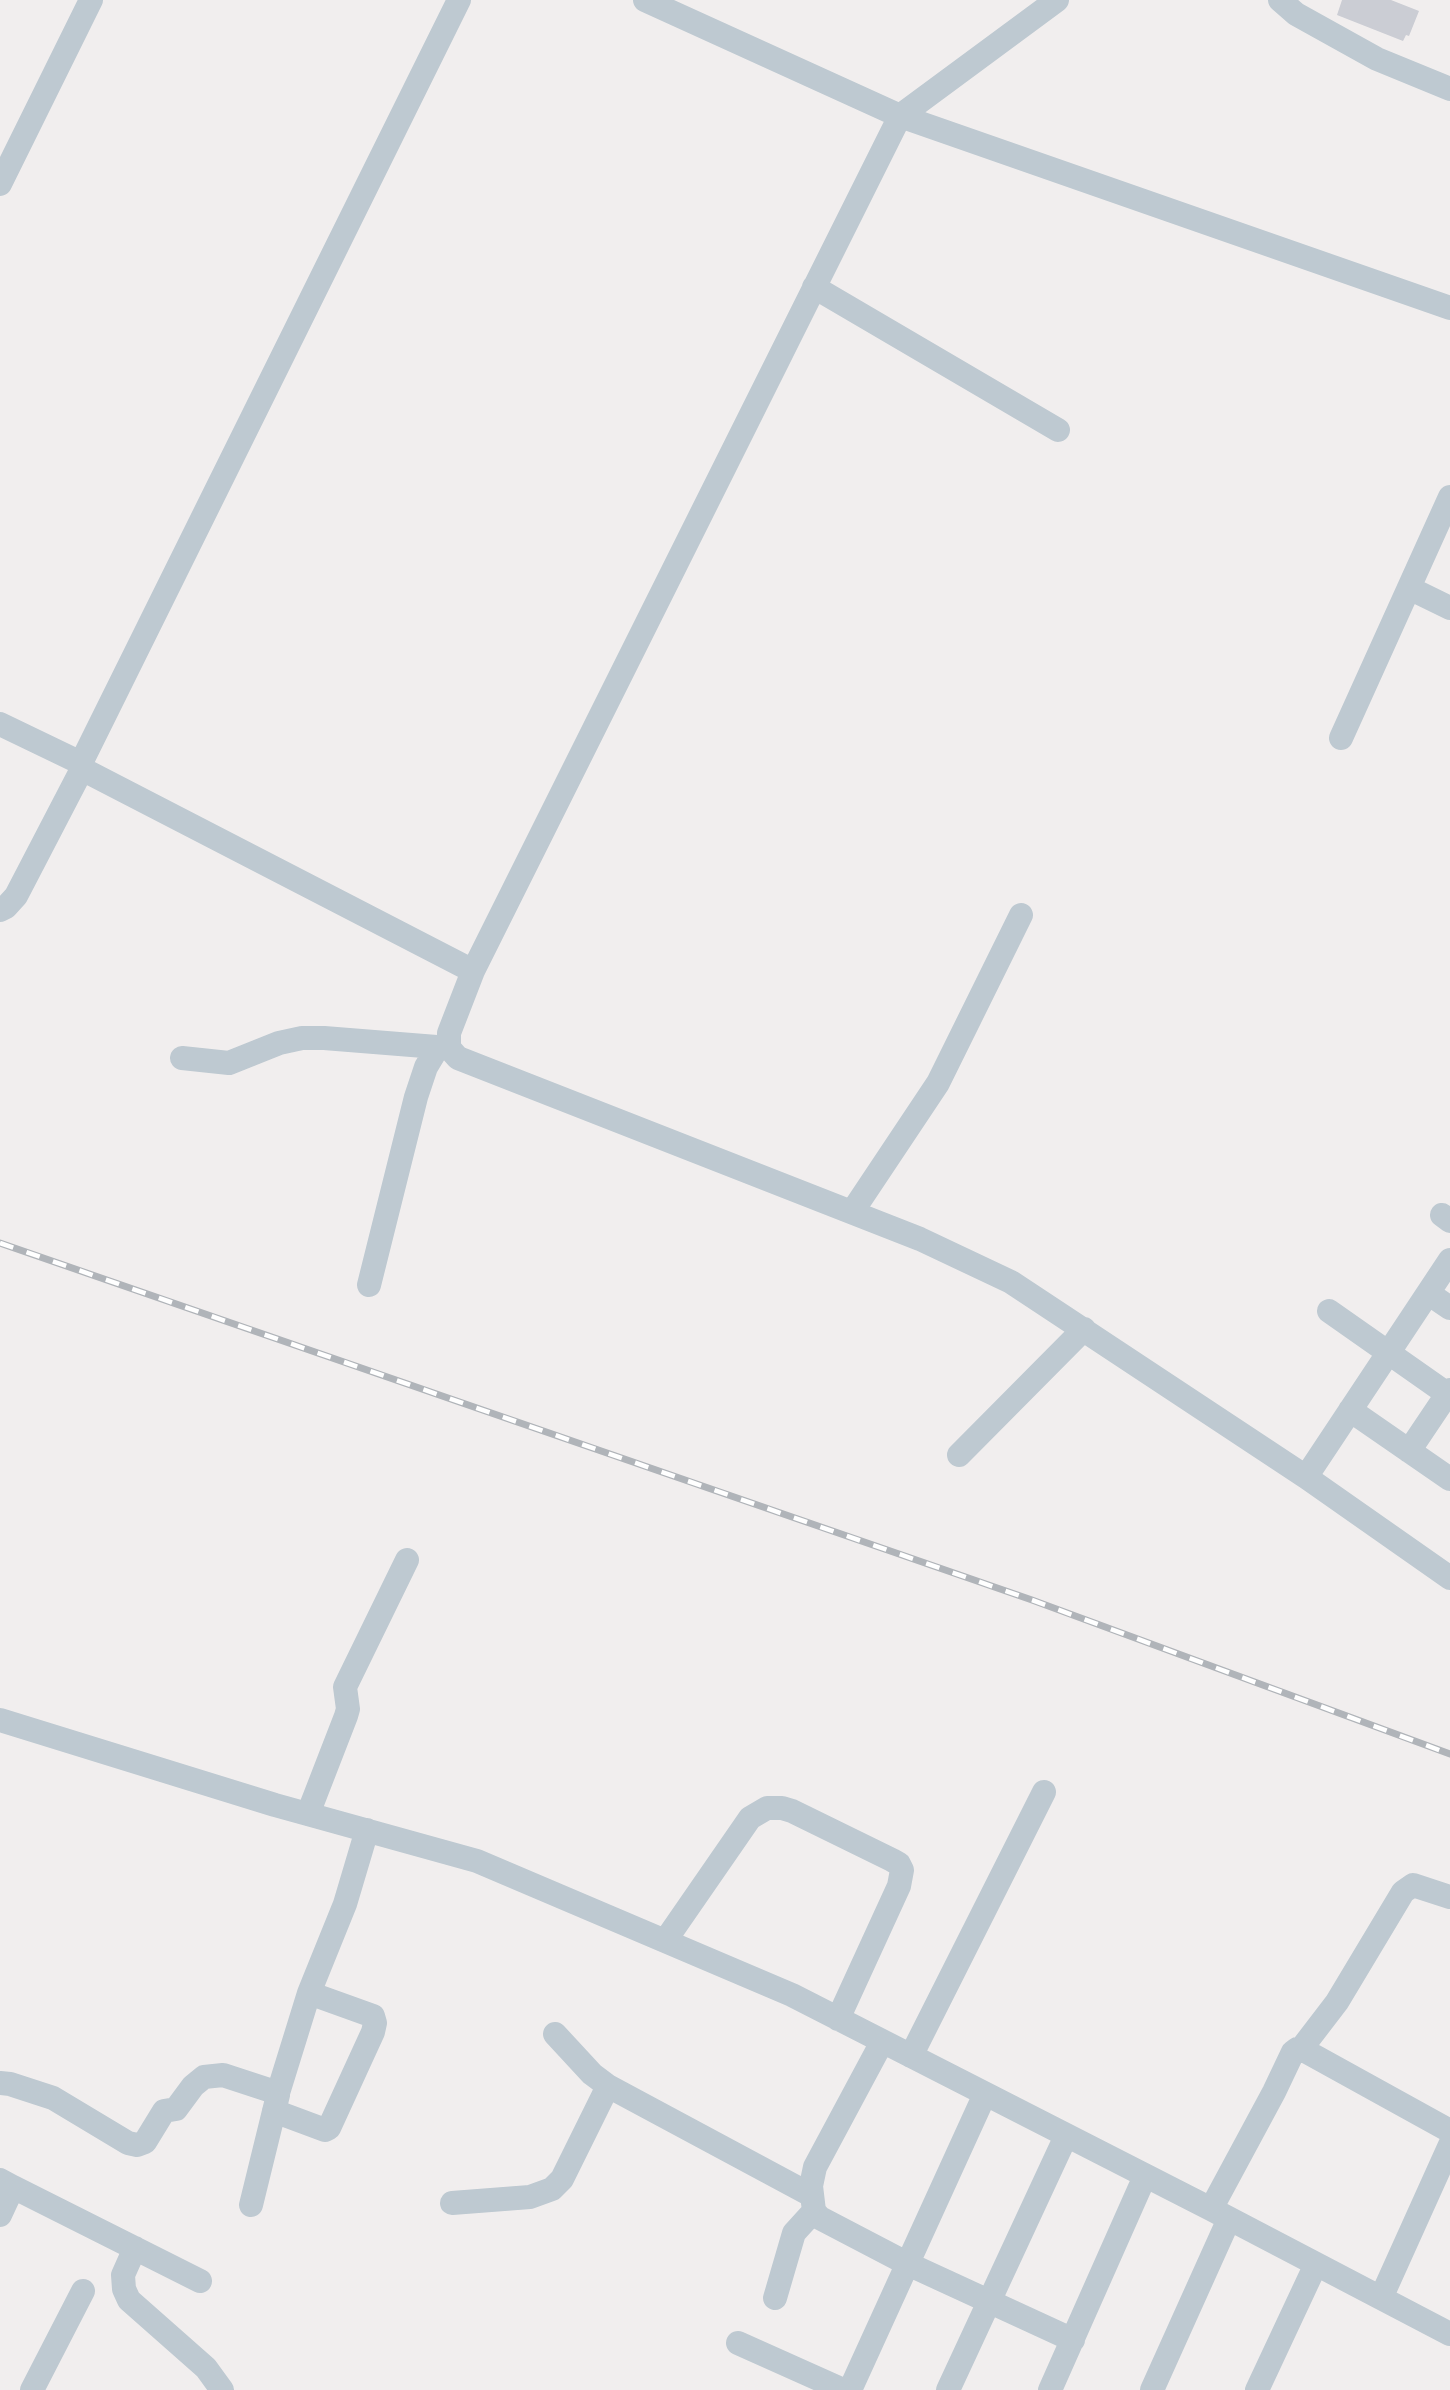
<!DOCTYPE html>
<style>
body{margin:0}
canvas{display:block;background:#f1eeee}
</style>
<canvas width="1450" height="2390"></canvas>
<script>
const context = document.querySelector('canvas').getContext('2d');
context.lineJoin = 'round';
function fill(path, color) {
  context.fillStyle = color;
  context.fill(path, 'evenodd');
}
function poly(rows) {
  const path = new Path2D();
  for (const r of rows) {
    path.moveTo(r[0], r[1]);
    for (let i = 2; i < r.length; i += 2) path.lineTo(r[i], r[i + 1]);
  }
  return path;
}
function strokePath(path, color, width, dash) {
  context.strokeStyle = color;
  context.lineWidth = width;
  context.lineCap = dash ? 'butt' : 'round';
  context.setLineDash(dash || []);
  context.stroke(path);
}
fill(poly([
 [1342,0,1391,0,1419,11,1409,36,1406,35,1403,41,1337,15]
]), '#cbcdd4');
strokePath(poly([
 [645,0,900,116,1450,308],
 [1057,0,900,116,473,971,449,1033,449,1048,458,1058,920,1239,1011,1282,1306,1477,1450,1578],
 [1280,0,1296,14,1377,59,1450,89],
 [0,184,91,0],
 [814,287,1058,430],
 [1409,588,1450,608],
 [0,724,81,763],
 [1341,738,1450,497],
 [82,769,473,971],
 [0,910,6,907,16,896,82,769,81,763,459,0],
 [182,1058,229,1063,279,1043,302,1038,324,1038,449,1048],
 [852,1212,938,1083,1021,915],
 [1442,1215,1450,1221],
 [369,1285,416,1097,426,1067,438,1047],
 [1428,1293,1450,1308],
 [1329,1311,1450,1396],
 [1350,1410,1450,1479],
 [1409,1451,1450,1390],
 [959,1455,1084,1329],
 [1306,1477,1450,1260],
 [0,1720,275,1805,477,1861,792,1995,1211,2209,1450,2334],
 [308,1814,346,1716,348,1709,345,1687,407,1560],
 [665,1941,750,1818,767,1808,782,1808,792,1811,892,1860,899,1864,902,1870,899,1886,838,2019],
 [555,2034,592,2074,608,2086,811,2195],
 [882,2042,815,2167,811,2186,814,2211,820,2218,908,2264,1073,2340],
 [1301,2049,1337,2002,1403,1892,1413,1885,1450,1897],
 [911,2056,1044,1792],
 [0,2083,10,2084,53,2098,128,2143,137,2145,145,2142,164,2111,176,2109,193,2086,204,2077,223,2075,278,2093,309,1993,345,1904,367,1830],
 [274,2111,325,2130,329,2128,373,2032,375,2023,373,2016,309,1993],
 [13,2187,200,2281],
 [452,2203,530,2197,552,2189,562,2179,608,2086],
 [251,2205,278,2095],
 [1211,2209,1274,2092,1293,2052,1297,2049,1307,2052,1450,2131],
 [0,2215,13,2187,0,2180],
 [135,2248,123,2275,124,2289,129,2300,206,2368,222,2390],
 [775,2298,794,2233,814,2211],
 [1381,2298,1450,2145],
 [738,2343,843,2390],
 [32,2390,83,2291],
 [850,2390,985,2094],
 [948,2390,1066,2136],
 [1050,2390,1145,2176],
 [1152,2390,1229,2219],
 [1257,2390,1316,2264]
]), '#bec9d1', 24);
const rail = poly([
 [0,1243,1032,1600,1450,1754]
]);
strokePath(rail, '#b0b4b9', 7);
strokePath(rail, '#fff', 4.5, [14]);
</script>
